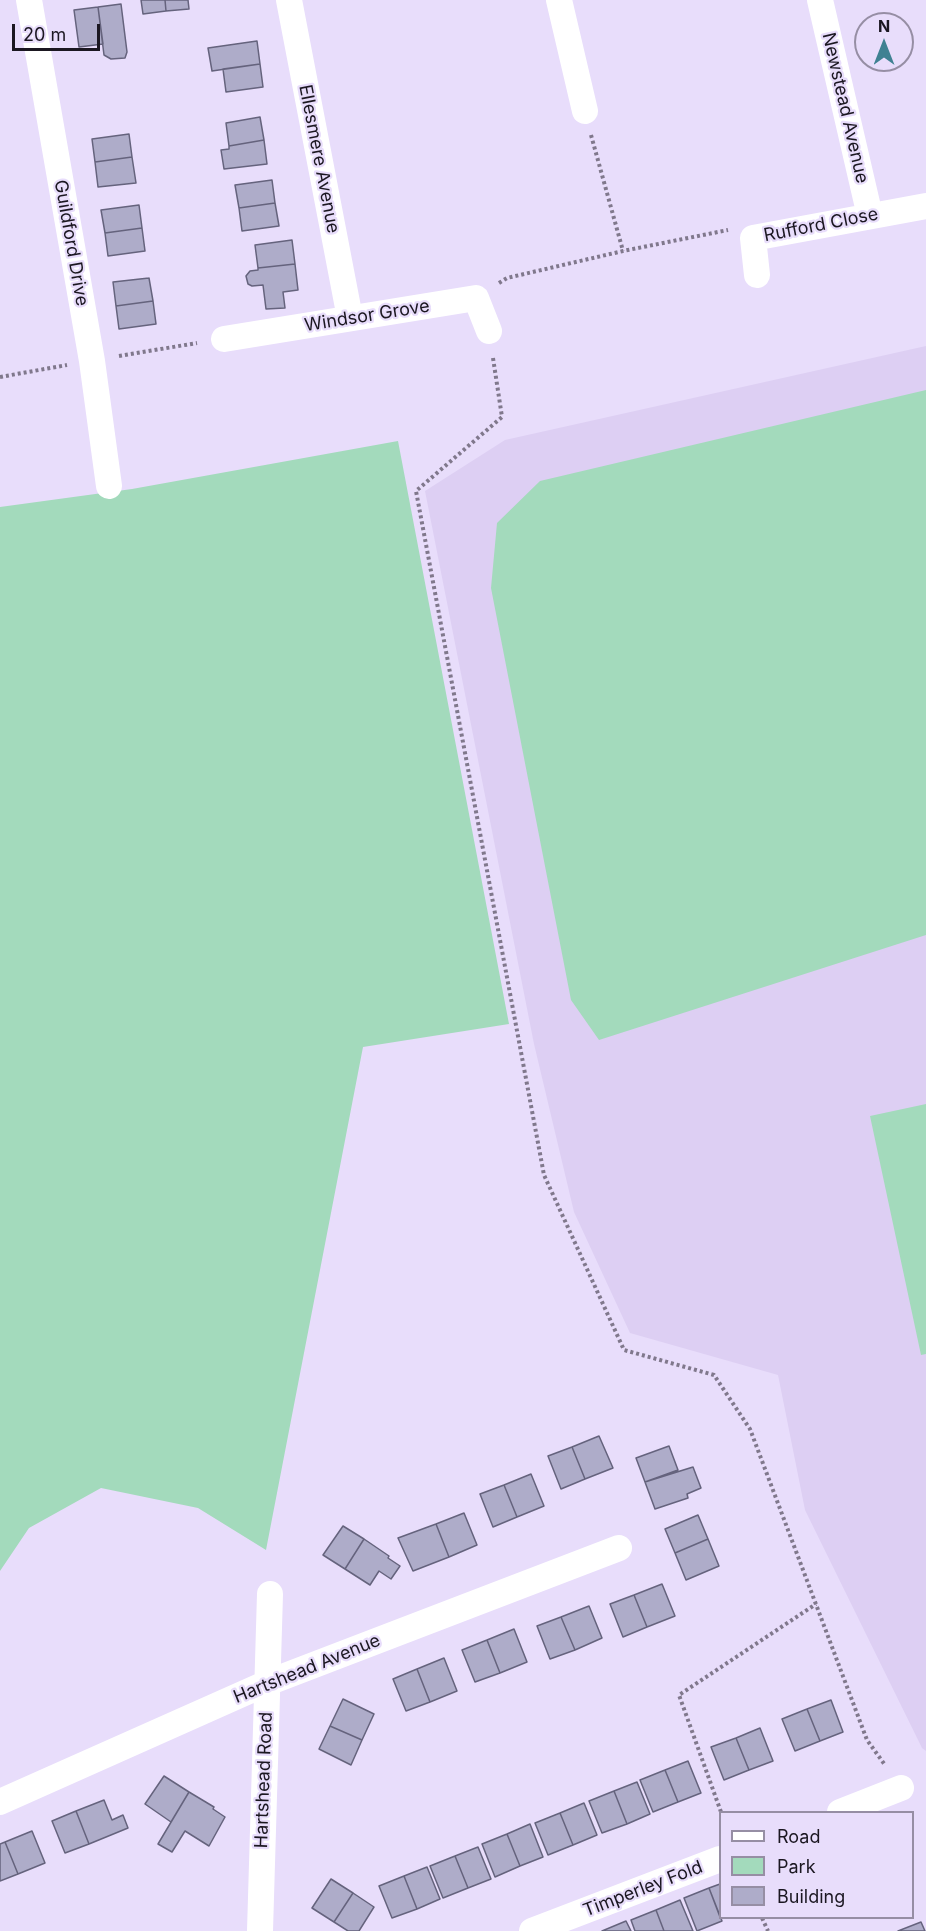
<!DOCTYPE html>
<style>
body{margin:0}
#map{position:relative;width:926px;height:1931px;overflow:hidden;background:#e8ddfb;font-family:Inter,sans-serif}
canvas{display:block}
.legend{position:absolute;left:719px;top:1811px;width:195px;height:108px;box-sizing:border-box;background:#e8ddfb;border:2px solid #968ea4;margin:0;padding:8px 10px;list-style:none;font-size:18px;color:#1b1721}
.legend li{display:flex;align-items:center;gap:12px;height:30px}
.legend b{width:30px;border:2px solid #968ea4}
.north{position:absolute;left:854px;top:12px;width:60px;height:60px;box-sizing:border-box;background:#e8ddfb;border:2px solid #968ea4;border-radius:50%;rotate:0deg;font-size:16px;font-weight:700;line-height:24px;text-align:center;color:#1b1721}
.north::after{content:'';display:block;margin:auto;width:21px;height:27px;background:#3f8192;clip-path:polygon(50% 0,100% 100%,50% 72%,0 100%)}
.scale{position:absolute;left:12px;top:24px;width:88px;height:27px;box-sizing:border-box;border:3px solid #1b1721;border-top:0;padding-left:8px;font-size:18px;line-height:21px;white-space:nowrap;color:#1b1721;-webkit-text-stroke:4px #e8ddfb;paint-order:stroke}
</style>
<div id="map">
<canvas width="926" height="1931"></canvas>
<ul class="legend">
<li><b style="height:8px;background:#fff"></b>Road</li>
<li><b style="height:16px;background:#a3dabc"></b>Park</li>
<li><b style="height:16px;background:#aeacc9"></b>Building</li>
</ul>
<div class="north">N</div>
<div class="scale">20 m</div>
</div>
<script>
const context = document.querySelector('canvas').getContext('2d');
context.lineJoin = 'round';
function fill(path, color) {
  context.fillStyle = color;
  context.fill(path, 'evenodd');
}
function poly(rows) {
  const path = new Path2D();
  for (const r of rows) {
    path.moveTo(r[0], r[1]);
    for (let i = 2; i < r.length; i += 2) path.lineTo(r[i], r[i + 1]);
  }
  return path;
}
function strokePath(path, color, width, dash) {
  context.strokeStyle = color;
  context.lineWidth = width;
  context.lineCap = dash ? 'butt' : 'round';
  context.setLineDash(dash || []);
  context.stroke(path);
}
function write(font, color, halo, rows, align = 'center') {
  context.font = font + ' Inter,sans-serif';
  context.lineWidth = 4.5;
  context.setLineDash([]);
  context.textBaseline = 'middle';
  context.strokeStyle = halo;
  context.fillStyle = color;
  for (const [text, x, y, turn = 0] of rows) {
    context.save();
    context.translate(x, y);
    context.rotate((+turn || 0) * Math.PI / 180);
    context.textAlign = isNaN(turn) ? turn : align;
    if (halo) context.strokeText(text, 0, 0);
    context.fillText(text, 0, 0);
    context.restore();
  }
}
fill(poly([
 [926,346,926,1751,922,1748,805,1510,778,1375,630,1333,574,1212,534,1044,425,491,505,440]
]), '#ddcff3');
fill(poly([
 [926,390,926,935,599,1040,571,1000,491,588,497,523,540,481],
 [398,441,509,1024,363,1047,266,1550,198,1508,101,1488,29,1528,0,1571,0,507,132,489],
 [926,1104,926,1354,921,1355,870,1116]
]), '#a3dabc');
const building = poly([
 [141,0,165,0,166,11,143,14,141,0],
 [165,0,188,0,189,9,166,11,165,0],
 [121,4,127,52,125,58,111,59,104,55,98,7,121,4],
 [98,7,103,44,79,47,74,10,98,7],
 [257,41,260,64,212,71,208,48,257,41],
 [260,64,263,87,226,92,223,69,260,64],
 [260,117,264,140,229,146,226,123,260,117],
 [129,134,132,157,95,162,92,139,129,134],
 [264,140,267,164,224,169,221,150,229,149,229,146,264,140],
 [132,157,136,183,98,187,95,162,132,157],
 [272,180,275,203,239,208,235,185,272,180],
 [275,203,279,226,242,231,239,208,275,203],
 [139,205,142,228,105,233,101,210,139,205],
 [142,228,145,251,108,256,105,233,142,228],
 [292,240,295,264,258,268,255,245,292,240],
 [295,264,298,290,283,292,285,308,266,309,263,285,252,286,248,284,246,276,250,271,258,270,258,268,295,264],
 [149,278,153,301,116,306,113,282,149,278],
 [153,301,156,324,119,329,116,306,153,301],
 [599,1436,613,1468,585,1479,572,1447,599,1436],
 [669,1446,678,1470,645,1482,636,1458,669,1446],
 [572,1447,585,1479,561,1489,548,1456,572,1447],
 [693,1467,701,1488,687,1494,688,1498,655,1509,645,1482,693,1467],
 [531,1474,544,1506,517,1517,504,1485,531,1474],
 [504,1485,517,1517,493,1527,480,1494,504,1485],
 [464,1513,477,1545,449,1557,436,1524,464,1513],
 [698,1515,708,1539,675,1553,665,1529,698,1515],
 [436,1524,449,1557,413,1571,398,1538,436,1524],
 [343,1526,364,1539,345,1569,323,1555,343,1526],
 [364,1539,389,1556,388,1558,400,1566,391,1579,379,1571,370,1585,345,1569,364,1539],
 [708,1539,719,1566,686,1580,675,1553,708,1539],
 [662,1584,675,1616,647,1627,634,1595,662,1584],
 [634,1595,647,1627,623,1637,610,1604,634,1595],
 [589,1606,602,1638,575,1650,561,1617,589,1606],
 [561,1617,575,1650,550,1659,537,1626,561,1617],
 [514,1629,527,1662,500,1673,487,1640,514,1629],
 [487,1640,500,1673,475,1682,462,1650,487,1640],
 [444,1658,457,1691,430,1702,417,1669,444,1658],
 [417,1669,430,1702,406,1711,393,1679,417,1669],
 [343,1699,374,1714,362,1740,330,1726,343,1699],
 [831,1700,843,1732,820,1741,807,1709,831,1700],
 [807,1709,820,1741,795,1751,782,1719,807,1709],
 [330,1726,362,1740,351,1765,319,1749,330,1726],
 [760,1728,773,1761,749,1770,736,1738,760,1728],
 [736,1738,749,1770,724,1780,711,1747,736,1738],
 [688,1761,701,1793,678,1802,665,1770,688,1761],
 [665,1770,678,1802,653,1812,640,1780,665,1770],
 [164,1776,189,1792,171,1822,145,1804,164,1776],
 [637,1782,650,1814,627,1824,614,1791,637,1782],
 [614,1791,627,1824,602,1833,589,1801,614,1791],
 [189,1792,214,1807,213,1809,225,1817,209,1846,185,1831,172,1852,158,1844,189,1792],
 [104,1800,112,1820,123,1815,128,1828,89,1844,76,1811,104,1800],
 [584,1803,597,1835,573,1845,560,1813,584,1803],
 [76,1811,89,1844,65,1853,52,1821,76,1811],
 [560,1813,573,1845,548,1855,535,1823,560,1813],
 [530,1824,543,1857,520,1866,507,1834,530,1824],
 [32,1831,45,1863,18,1874,5,1842,32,1831],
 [507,1834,520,1866,495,1877,482,1844,507,1834],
 [5,1842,18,1874,0,1881,0,1844,5,1842],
 [478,1847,491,1879,468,1888,455,1856,478,1847],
 [455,1856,468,1888,443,1898,430,1866,455,1856],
 [427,1867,440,1899,417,1909,404,1876,427,1867],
 [404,1876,417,1909,392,1918,379,1886,404,1876],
 [331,1879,353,1893,334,1922,312,1908,331,1879],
 [720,1884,720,1917,709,1888,720,1884],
 [709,1888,722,1921,697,1931,684,1898,709,1888],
 [353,1893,374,1907,359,1931,348,1931,334,1922,353,1893],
 [680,1900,693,1931,664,1931,656,1910,680,1900],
 [656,1910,664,1931,635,1931,631,1920,656,1910],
 [626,1921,631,1931,602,1931,626,1921],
 [921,1922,925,1931,898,1931,921,1922]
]);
fill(building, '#aeacc9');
strokePath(building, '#65637d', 1.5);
strokePath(poly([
 [591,135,623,251],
 [499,283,507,278,623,251,728,230],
 [119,356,197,343],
 [493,358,502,417,416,491,544,1175,624,1350,714,1375,750,1429,867,1740,885,1765],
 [0,377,67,365],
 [721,1812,679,1695,816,1604],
 [762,1918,768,1931]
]), '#80788c', 4, [3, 3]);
strokePath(poly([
 [29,0,92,361,109,486],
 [289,0,350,318],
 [559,0,585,111],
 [820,0,870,216],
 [757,275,753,238,926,206],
 [224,339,476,298,489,331],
 [0,1802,267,1683,619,1548],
 [840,1812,901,1788],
 [260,1931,270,1594],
 [532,1931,720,1859]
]), '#fff', 26);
write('18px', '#1b1721', '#e8ddfb', [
 ["Newstead Avenue",845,108,77],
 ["Ellesmere Avenue",319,159,79],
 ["Rufford Close",821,225,-11],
 ["Guildford Drive",71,243,80],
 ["Windsor Grove",367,316,-9],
 ["Hartshead Avenue",307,1669,-22],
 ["Hartshead Road",264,1780,-88],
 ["Timperley Fold",643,1889,-21]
]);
</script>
